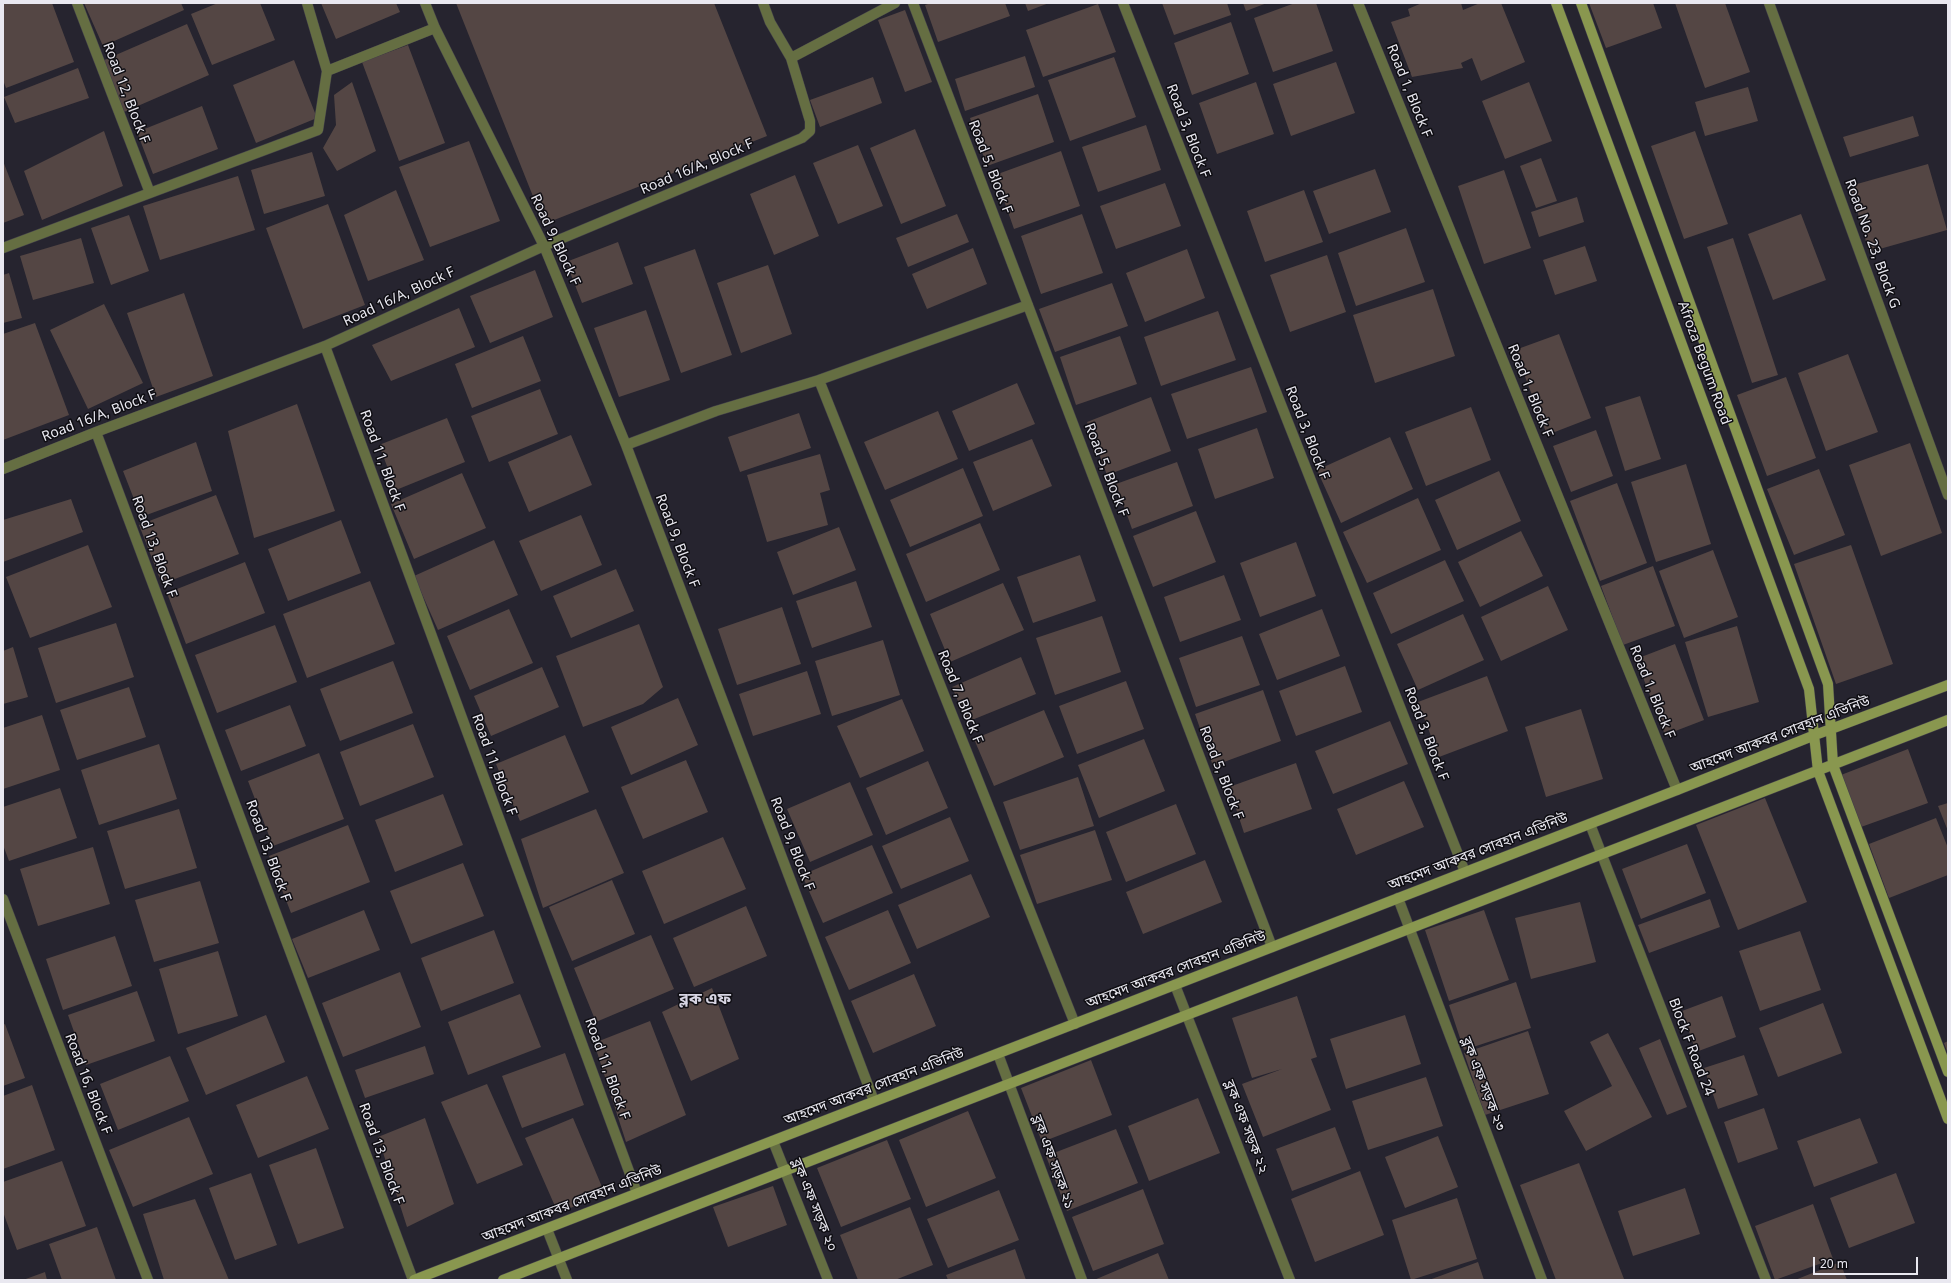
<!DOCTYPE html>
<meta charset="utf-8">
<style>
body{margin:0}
#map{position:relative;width:1951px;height:1283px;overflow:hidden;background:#26242f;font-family:"Noto Sans",sans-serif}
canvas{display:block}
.frame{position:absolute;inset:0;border:4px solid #e9e8f0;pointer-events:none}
.scale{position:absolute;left:1813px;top:1257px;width:105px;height:18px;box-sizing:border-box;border:2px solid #e9e8f0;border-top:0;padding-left:5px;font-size:12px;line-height:14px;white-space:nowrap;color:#e9e8f0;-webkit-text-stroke:3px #0f0e13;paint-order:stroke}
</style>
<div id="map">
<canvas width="1951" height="1283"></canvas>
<div class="frame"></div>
<div class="scale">20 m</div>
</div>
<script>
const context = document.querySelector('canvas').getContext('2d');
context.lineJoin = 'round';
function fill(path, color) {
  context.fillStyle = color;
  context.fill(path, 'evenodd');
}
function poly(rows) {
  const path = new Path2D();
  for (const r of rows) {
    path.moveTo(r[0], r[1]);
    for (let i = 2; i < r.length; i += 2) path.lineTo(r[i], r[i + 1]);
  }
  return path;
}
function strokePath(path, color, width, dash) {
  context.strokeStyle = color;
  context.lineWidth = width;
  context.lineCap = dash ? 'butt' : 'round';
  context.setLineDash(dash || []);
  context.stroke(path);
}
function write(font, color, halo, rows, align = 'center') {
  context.font = font + ' "Noto Sans","Noto Sans Bengali",sans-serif';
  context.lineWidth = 3;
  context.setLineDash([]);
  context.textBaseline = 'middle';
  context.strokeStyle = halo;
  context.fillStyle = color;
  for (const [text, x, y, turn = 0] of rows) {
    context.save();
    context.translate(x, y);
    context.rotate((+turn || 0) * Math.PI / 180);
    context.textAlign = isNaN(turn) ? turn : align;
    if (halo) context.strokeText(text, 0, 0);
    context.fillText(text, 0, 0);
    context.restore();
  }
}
fill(poly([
 [3,3,52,3,74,62,6,88,3,80],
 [84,3,181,3,184,10,103,46],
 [218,3,260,3,275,40,212,65,191,14],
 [321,3,396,3,400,12,336,39],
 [456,3,714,3,767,136,544,224],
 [931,3,1005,3,1010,16,938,42,925,5],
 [1025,3,1049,3,1028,11],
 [1162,3,1227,3,1231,15,1174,35],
 [1243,3,1267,3,1246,11],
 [1295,3,1316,3,1333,51,1273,72,1254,18],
 [1422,3,1461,3,1463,10,1480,3,1501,3,1525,62,1481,81,1472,58,1461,63,1463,68,1412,77,1391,22,1410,16,1408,9],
 [1589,3,1653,3,1662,28,1606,48],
 [1675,3,1725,3,1750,72,1705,88],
 [1098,4,1116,52,1043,77,1026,30],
 [905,10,932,82,905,92,878,20],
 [1231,22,1249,74,1192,95,1174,43],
 [187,24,209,75,124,112,102,61],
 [408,45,445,143,399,161,362,62],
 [1025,56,1035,87,965,111,955,79],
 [1114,57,1136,117,1070,141,1048,80],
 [294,60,317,118,256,143,233,85],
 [1336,62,1355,113,1291,136,1273,84],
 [78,68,89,98,15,123,4,97],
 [873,77,882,103,820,127,810,100],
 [352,82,376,151,337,171,323,148,336,125,334,95],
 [1256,82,1274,134,1217,154,1199,103],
 [1529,82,1552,141,1505,159,1482,101],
 [1748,87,1758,121,1705,136,1695,102],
 [1038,94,1054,142,987,166,970,118],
 [202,106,218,149,153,174,137,132],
 [1913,116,1919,136,1850,157,1843,137],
 [1146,125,1161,170,1098,192,1082,147],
 [915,129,946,206,901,224,870,148],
 [104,131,123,186,42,220,24,171],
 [1695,131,1728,224,1684,239,1651,146],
 [469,141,500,221,430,247,399,167],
 [858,145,883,206,838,224,813,163],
 [1061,151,1080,206,1014,229,995,175],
 [312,152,325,196,264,214,251,170],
 [1541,158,1557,201,1536,208,1520,166],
 [3,161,24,215,3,223],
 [1928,164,1947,230,1869,252,1850,186],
 [1375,169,1391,212,1329,234,1313,191],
 [1504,170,1531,248,1484,264,1458,186],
 [795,175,819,236,774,255,750,194],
 [238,176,255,230,160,260,143,206],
 [1165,183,1181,226,1116,249,1100,206],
 [396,190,424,260,368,281,344,215],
 [1304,190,1323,242,1265,262,1247,211],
 [1577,197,1584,222,1539,237,1531,212],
 [328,204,365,305,303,329,266,228],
 [957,214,969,242,908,267,896,238],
 [1082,214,1103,273,1041,294,1021,236],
 [1801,214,1826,280,1773,300,1748,234],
 [129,215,149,271,111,285,91,228],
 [1406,228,1425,282,1356,306,1338,253],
 [81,238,94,283,33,300,20,256],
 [1733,238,1778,375,1752,383,1707,247],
 [618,242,633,284,582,303,566,262],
 [1585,246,1597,281,1555,295,1543,260],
 [973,248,987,284,927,309,912,274],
 [695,249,732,355,681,373,644,267],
 [1187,249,1205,298,1145,322,1126,273],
 [1327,255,1346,312,1290,332,1270,275],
 [768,265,792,334,741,353,717,283],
 [535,270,553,317,490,343,470,296],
 [9,273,22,318,3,323,3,275],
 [1112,283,1128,326,1055,352,1039,309],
 [1433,289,1455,356,1375,383,1353,315],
 [184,293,213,376,156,397,127,313],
 [104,304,143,383,88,409,50,330],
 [459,308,475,347,391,381,372,345],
 [646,310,670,380,619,397,594,328],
 [1218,311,1236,360,1161,386,1144,337],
 [35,323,69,415,3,440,3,334],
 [1559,334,1591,418,1547,435,1515,350],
 [523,336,541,381,472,408,455,364],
 [1120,336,1137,384,1076,405,1060,357],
 [1848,354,1878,432,1826,451,1798,373],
 [1251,367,1267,412,1187,439,1171,394],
 [1786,377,1816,458,1767,476,1737,395],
 [1017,383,1035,424,969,451,952,411],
 [540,389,558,434,489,462,471,416],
 [1640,396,1661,459,1625,471,1605,407],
 [1151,397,1171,451,1107,475,1087,422],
 [297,404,335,511,254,538,228,431],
 [1471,407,1491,460,1426,486,1405,432],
 [938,411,958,459,885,490,864,442],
 [799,413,811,448,740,472,728,437],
 [447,418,465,462,396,490,379,445],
 [1257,428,1274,478,1215,499,1198,449],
 [1596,430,1613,476,1571,492,1553,446],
 [571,435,592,485,529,512,508,462],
 [1390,437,1413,489,1341,523,1317,470],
 [1032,439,1052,486,993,511,973,462],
 [196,442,212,491,141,517,123,471],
 [1910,443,1942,533,1881,556,1849,465],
 [820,454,830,490,820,493,828,525,767,542,747,475],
 [1177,462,1193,506,1132,529,1116,484],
 [1686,464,1711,544,1656,562,1631,482],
 [963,468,983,516,910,547,890,500],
 [1819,469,1845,535,1794,555,1767,489],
 [1499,471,1521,521,1457,550,1435,500],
 [462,473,486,528,414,559,391,504],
 [1617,483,1647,563,1600,581,1570,501],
 [216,495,239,554,162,584,139,525],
 [1418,498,1441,550,1367,583,1343,532],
 [71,499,83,532,3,562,3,520],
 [1196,511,1216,562,1153,587,1133,536],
 [581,515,602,565,541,591,519,541],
 [341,520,361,573,288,601,268,549],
 [980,523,1000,570,926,602,906,554],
 [839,527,856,570,793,595,777,552],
 [1521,531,1543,576,1480,607,1458,562],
 [494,540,518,595,438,630,414,576],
 [1296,542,1316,596,1260,617,1240,563],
 [88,545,112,607,30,638,6,577],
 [1851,545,1893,664,1836,684,1794,564],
 [1713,550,1738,617,1684,638,1659,571],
 [1080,555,1096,601,1033,623,1017,577],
 [1445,560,1464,601,1391,634,1373,593],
 [245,562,265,613,186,644,167,593],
 [1653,566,1675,626,1623,645,1601,586],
 [616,569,634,611,571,638,553,596],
 [1224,575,1241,620,1180,642,1164,597],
 [370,581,395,644,307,678,283,614],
 [856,581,872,627,812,648,796,601],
 [1003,583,1024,630,950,662,930,614],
 [1548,586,1568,630,1501,661,1481,617],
 [782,607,801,664,737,685,718,629],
 [509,609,533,663,470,690,447,636],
 [1322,609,1340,656,1277,680,1259,634],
 [1463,614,1484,660,1418,690,1397,644],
 [1102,616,1121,672,1055,695,1036,638],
 [116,623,134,677,56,703,38,648],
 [639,624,663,687,643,704,583,727,556,656],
 [275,625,297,682,217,713,195,655],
 [1737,626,1759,702,1708,717,1685,642],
 [1242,636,1260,685,1196,707,1179,658],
 [883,640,900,695,832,716,815,661],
 [1675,644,1704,720,1665,735,1636,659],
 [13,647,28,697,3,704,3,651],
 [1021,657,1036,694,967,722,952,687],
 [393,661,413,713,340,741,320,689],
 [1345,666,1362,712,1296,736,1279,691],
 [542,667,559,707,491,736,474,696],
 [807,671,821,714,753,736,739,694],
 [1487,676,1508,731,1439,757,1418,702],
 [1126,681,1144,729,1077,754,1059,706],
 [129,687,146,737,77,760,60,710],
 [1263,690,1281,741,1213,766,1195,714],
 [678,698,698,745,631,775,611,727],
 [902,699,924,751,860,778,837,726],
 [290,705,306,746,241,771,225,730],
 [1581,709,1603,779,1546,797,1525,727],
 [1044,710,1064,757,994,786,974,739],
 [42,715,60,770,3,789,3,728],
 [1390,721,1408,764,1333,794,1315,751],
 [413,724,434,777,360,806,340,752],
 [565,735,589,792,520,821,496,764],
 [1144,739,1165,791,1099,818,1078,765],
 [159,744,177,799,99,825,81,770],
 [1908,749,1928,803,1861,827,1841,775],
 [319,753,344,819,273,846,248,781],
 [686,760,708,812,643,839,621,787],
 [928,761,948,808,886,835,866,788],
 [1296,763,1312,809,1244,833,1229,787],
 [1078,777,1094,826,1020,850,1003,802],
 [1404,781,1424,827,1356,855,1337,809],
 [850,782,873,835,810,862,787,809],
 [60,788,77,838,9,861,3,845,3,807],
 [443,794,463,845,395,872,375,820],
 [1765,798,1807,902,1738,930,1696,825],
 [1948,803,1948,831,1938,806],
 [1176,804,1196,854,1126,882,1106,832],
 [179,809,197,868,125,889,107,831],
 [596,809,624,873,543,908,521,839],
 [950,817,969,861,901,889,882,846],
 [1936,818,1948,848,1948,875,1889,898,1869,844],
 [348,825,370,882,291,913,269,856],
 [1095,830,1112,880,1037,904,1020,855],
 [723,837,746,889,664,924,642,871],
 [1687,844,1706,893,1641,919,1622,869],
 [872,845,893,893,823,923,802,875],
 [93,847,110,904,38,926,20,869],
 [1205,860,1222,902,1143,934,1126,892],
 [463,863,484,916,411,944,390,891],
 [971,874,990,917,917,949,898,905],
 [612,880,635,934,572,961,549,907],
 [200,881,219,943,154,962,135,900],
 [1710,899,1720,927,1649,953,1638,925],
 [1580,902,1596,962,1531,979,1515,918],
 [746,906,767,956,694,987,673,938],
 [364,910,380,950,308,978,292,939],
 [888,910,911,963,849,990,825,937],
 [1484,910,1509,980,1449,1001,1425,930],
 [494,930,514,983,441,1011,421,958],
 [1800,931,1821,990,1760,1011,1739,951],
 [651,935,674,989,596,1022,574,968],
 [115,936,132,986,63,1010,46,959],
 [218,951,238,1016,178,1034,159,969],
 [400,972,421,1027,343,1057,322,1003],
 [914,974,936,1026,873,1053,851,1001],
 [1516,982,1531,1028,1464,1050,1449,1005],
 [712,988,739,1059,691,1081,662,1012],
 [137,991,155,1041,86,1065,68,1015],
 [520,994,541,1047,468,1075,448,1022],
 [1297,996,1317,1057,1311,1059,1331,1110,1263,1137,1242,1084,1282,1069,1252,1078,1232,1018],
 [1722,996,1736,1037,1696,1052,1682,1011],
 [1823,1003,1842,1053,1778,1077,1759,1028],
 [266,1015,285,1062,206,1095,186,1048],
 [1405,1015,1421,1064,1346,1089,1330,1039],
 [650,1021,686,1115,626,1142,594,1043],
 [5,1024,25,1078,3,1086,3,1025],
 [1528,1031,1549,1094,1485,1115,1464,1053],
 [1608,1033,1652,1117,1586,1151,1564,1111,1612,1086,1590,1042],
 [1660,1039,1687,1107,1667,1115,1639,1048],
 [1948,1041,1948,1054,1944,1043],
 [425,1046,434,1074,365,1098,355,1070],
 [565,1053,584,1105,522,1128,502,1076],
 [1744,1055,1758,1095,1718,1109,1704,1068],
 [170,1056,189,1101,118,1130,100,1084],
 [1091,1060,1112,1115,1042,1142,1021,1088],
 [307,1076,329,1129,258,1158,236,1105],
 [1426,1077,1443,1126,1368,1150,1352,1101],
 [487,1084,523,1165,477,1184,441,1102],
 [32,1085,55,1150,3,1169,3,1096],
 [1198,1098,1220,1153,1149,1181,1128,1126],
 [1764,1108,1778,1149,1738,1163,1724,1122],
 [968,1111,996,1178,926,1207,899,1140],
 [189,1117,213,1174,133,1207,109,1150],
 [425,1118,454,1204,407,1227,378,1137],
 [573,1118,605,1194,558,1213,525,1138],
 [1860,1118,1878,1163,1814,1187,1797,1141],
 [1335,1127,1351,1169,1292,1191,1276,1149],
 [1116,1129,1138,1183,1067,1211,1046,1156],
 [1438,1136,1458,1187,1405,1208,1385,1157],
 [887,1140,911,1199,841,1227,817,1168],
 [316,1148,344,1228,298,1244,269,1165],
 [62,1161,86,1226,17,1250,3,1212,3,1182],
 [1579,1163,1624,1279,1621,1280,1556,1280,1520,1185],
 [1360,1171,1384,1235,1315,1262,1291,1199],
 [251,1173,277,1245,235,1260,209,1188],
 [1896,1173,1915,1223,1849,1248,1830,1198],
 [773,1186,787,1225,728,1247,713,1207],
 [1685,1188,1700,1234,1633,1256,1618,1211],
 [1143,1189,1164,1244,1093,1271,1072,1217],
 [999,1190,1019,1240,948,1268,927,1219],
 [1457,1198,1477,1259,1411,1280,1392,1220],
 [195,1199,229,1280,164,1280,143,1214],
 [1813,1204,1833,1259,1775,1280,1755,1226],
 [910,1207,933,1265,895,1280,858,1280,840,1235],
 [97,1227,116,1280,62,1280,49,1244],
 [1015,1249,1026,1280,948,1280,946,1275],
 [1158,1253,1169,1280,1094,1280],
 [1478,1262,1484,1280,1429,1280],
 [1840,1262,1847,1280,1795,1280],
 [45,1272,47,1280,23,1280]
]), '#544644');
const street = poly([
 [77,3,150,193],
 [425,3,435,28,544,246,626,445,874,1101],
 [913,3,1272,947],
 [1123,3,1465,872],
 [1358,3,1677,790],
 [1769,3,1948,495],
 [791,58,895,3],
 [327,71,435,28],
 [3,248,318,130,327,71,307,3],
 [325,346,637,1193],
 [819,380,1075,1024],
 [96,432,413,1280],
 [626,445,716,411,819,380,1028,305],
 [3,469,96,432,325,346,544,246,802,138,810,131,810,121,791,58,770,22,763,3],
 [1590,824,1766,1280],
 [1398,898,1542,1280],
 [3,899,148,1280],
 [1175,985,1290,1280],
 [998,1054,1082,1280],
 [773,1141,828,1280],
 [547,1229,567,1280]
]);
const secondary = poly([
 [1556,3,1809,689,1818,771,1948,1119],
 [1581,3,1828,684,1833,765,1948,1072],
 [414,1280,1677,790,1815,735,1948,685],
 [503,1280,1948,720]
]);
strokePath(street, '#413f4a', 11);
strokePath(secondary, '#413f4a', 11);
strokePath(street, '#656e42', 10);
strokePath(secondary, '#89974f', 10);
write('14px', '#e9e8f0', '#0f0e13', [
 ["Road 1, Block F",1409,91,68],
 ["Road 12, Block F",126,93,69],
 ["Road 3, Block F",1188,131,69],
 ["Road 16/A, Block F",697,167,-23],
 ["Road 5, Block F",990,167,69],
 ["Road 9, Block F",555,240,65],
 ["Road No. 23, Block G",1872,244,70],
 ["Road 16/A, Block F",399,297,-25],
 ["Afroza Begum Road",1704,363,70],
 ["Road 1, Block F",1530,391,68],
 ["Road 16/A, Block F",99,416,-21],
 ["Road 3, Block F",1307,433,69],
 ["Road 11, Block F",382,461,70],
 ["Road 5, Block F",1106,470,69],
 ["Road 9, Block F",677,541,69],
 ["Road 13, Block F",154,547,70],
 ["Road 1, Block F",1652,692,68],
 ["Road 7, Block F",960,697,68],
 ["Road 3, Block F",1426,734,69],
 ["আহমেদ আকবর সোবহান এভিনিউ",1780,735,-21],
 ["Road 11, Block F",494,765,70],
 ["Road 5, Block F",1221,773,69],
 ["Road 9, Block F",792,844,69],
 ["Road 13, Block F",268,851,70],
 ["আহমেদ আকবর সোবহান এভিনিউ",1478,852,-21],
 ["আহমেদ আকবর সোবহান এভিনিউ",1176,970,-21],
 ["Block F Road 24",1691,1047,69],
 ["Road 11, Block F",607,1069,70],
 ["Road 16, Block F",88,1084,69],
 ["ব্লক এফ সড়ক ২৩",1483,1084,69],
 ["আহমেদ আকবর সোবহান এভিনিউ",874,1087,-21],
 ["ব্লক এফ সড়ক ২২",1246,1127,69],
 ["Road 13, Block F",381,1154,70],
 ["ব্লক এফ সড়ক ২১",1053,1162,70],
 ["আহমেদ আকবর সোবহান এভিনিউ",572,1204,-21],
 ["ব্লক এফ সড়ক ২০",814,1205,68]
]);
write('bold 16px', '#d7d5e3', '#0f0e13', [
 ["ব্লক এফ",705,999]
]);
</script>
